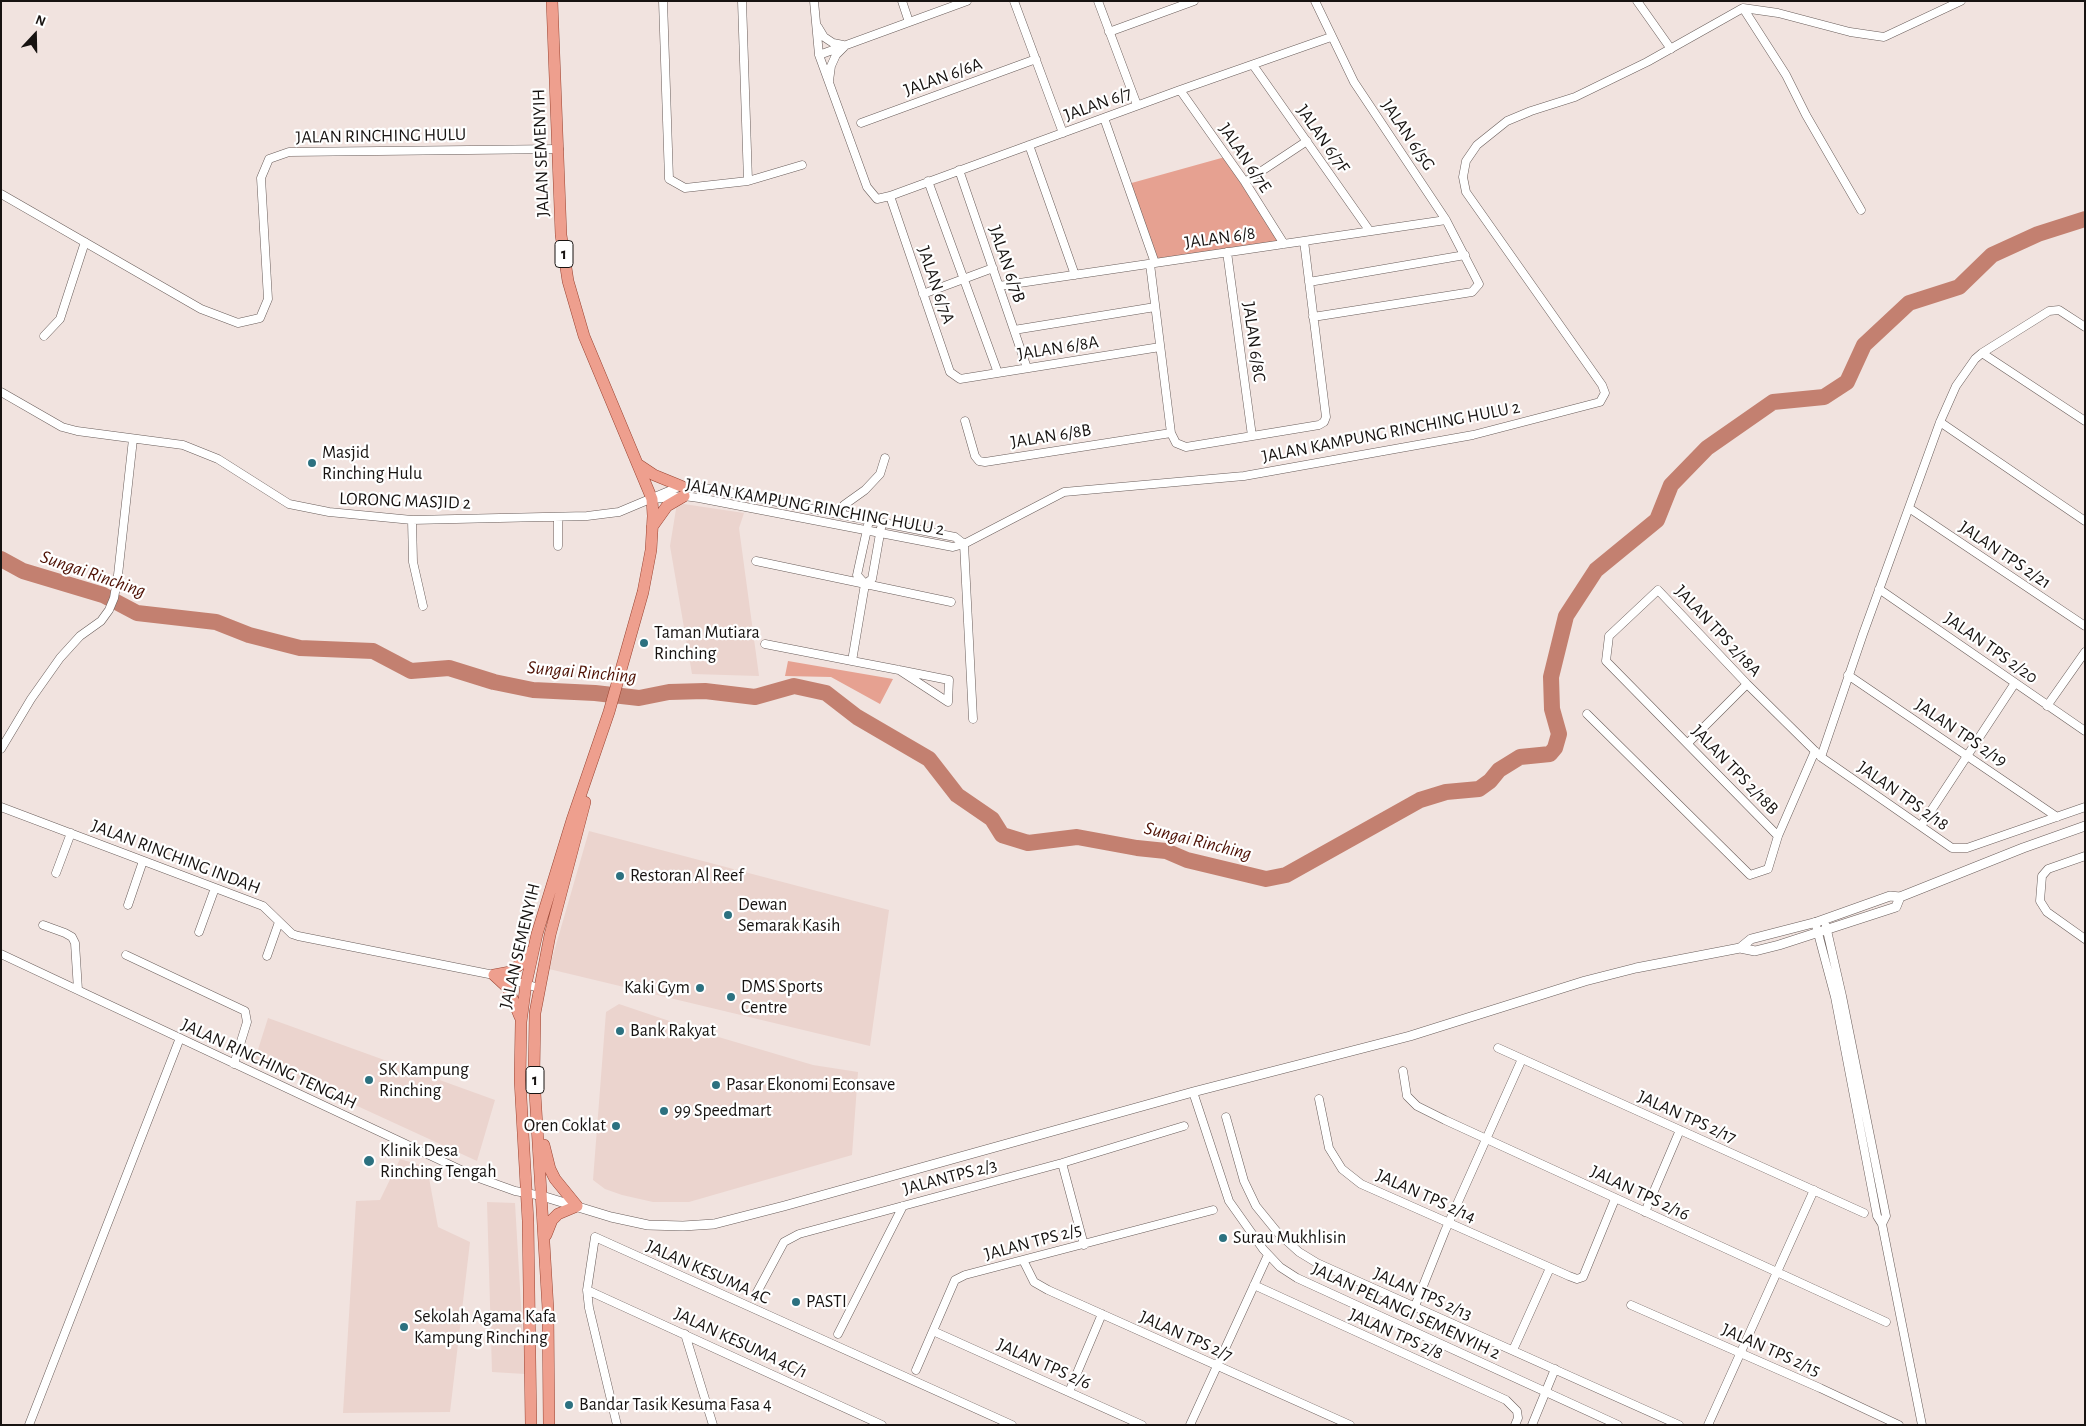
<!DOCTYPE html>
<style>
body{margin:0}
#map{position:relative;width:2086px;height:1426px;overflow:hidden;background:#f1e3df;font-family:"Alegreya Sans",sans-serif}
canvas{display:block}
.frame{position:absolute;inset:0;border:2px solid #171311;pointer-events:none}
.north{position:absolute;left:10px;top:10px;width:50px;height:50px;-webkit-text-stroke:4px #fff;paint-order:stroke;rotate:21deg;font-size:14px;font-weight:700;line-height:20px;text-align:center;color:#171311}
.north::after{content:'';display:block;margin:auto;width:18px;height:22px;background:#171311;clip-path:polygon(50% 0,100% 100%,50% 72%,0 100%)}
</style>
<div id="map">
<canvas width="2086" height="1426"></canvas>
<div class="frame"></div>
<div class="north">N</div>
</div>
<script>
const context = document.querySelector('canvas').getContext('2d');
context.lineJoin = 'round';
function fill(path, color) {
  context.fillStyle = color;
  context.fill(path, 'evenodd');
}
function poly(rows) {
  const path = new Path2D();
  for (const r of rows) {
    path.moveTo(r[0], r[1]);
    for (let i = 2; i < r.length; i += 2) path.lineTo(r[i], r[i + 1]);
  }
  return path;
}
function strokePath(path, color, width, dash) {
  context.strokeStyle = color;
  context.lineWidth = width;
  context.lineCap = dash ? 'butt' : 'round';
  context.setLineDash(dash || []);
  context.stroke(path);
}
function write(font, color, halo, rows, align = 'center') {
  context.font = font + ' "Alegreya Sans",sans-serif';
  context.lineWidth = 4.5;
  context.setLineDash([]);
  context.textBaseline = 'middle';
  context.strokeStyle = halo;
  context.fillStyle = color;
  for (const [text, x, y, turn = 0] of rows) {
    context.save();
    context.translate(x, y);
    context.rotate((+turn || 0) * Math.PI / 180);
    context.textAlign = isNaN(turn) ? turn : align;
    if (halo) context.strokeText(text, 0, 0);
    context.fillText(text, 0, 0);
    context.restore();
  }
}
fill(poly([
 [677,503,744,513,739,528,759,676,692,674,670,546],
 [589,831,889,910,870,1046,549,969],
 [619,1004,705,1033,813,1065,858,1072,852,1155,689,1202,653,1202,622,1195,605,1189,593,1180,606,1012],
 [268,1018,495,1100,477,1161,255,1059],
 [400,1159,427,1167,438,1227,470,1242,450,1412,343,1413,356,1201,380,1200],
 [487,1202,515,1203,525,1374,492,1372]
]), '#ebd4ce');
fill(poly([
 [1225,157,1282,242,1156,262,1128,184],
 [788,661,893,679,880,704,831,677,785,676]
]), '#e6a191');
strokePath(poly([
 [1,559,23,571,103,595,137,613,216,622,249,635,300,648,373,651,411,671,449,668,494,682,533,690,595,693,639,698,669,692,705,691,755,697,794,686,826,693,857,717,929,759,957,795,992,819,1002,835,1028,843,1077,837,1137,848,1166,851,1187,860,1266,879,1286,875,1420,800,1446,792,1479,789,1490,781,1499,770,1520,757,1550,754,1555,748,1559,734,1552,709,1551,677,1566,616,1596,570,1657,520,1671,485,1707,448,1773,402,1824,397,1847,382,1864,345,1909,303,1959,287,1992,255,2038,234,2085,219]
]), '#c38070', 16);
const minor = poly([
 [663,1,669,179,685,188,748,181,802,165],
 [742,1,748,181],
 [814,1,819,55,867,187,877,199,890,196,1180,90,1331,37],
 [902,1,909,22],
 [1014,1,1063,133],
 [1098,1,1137,105],
 [1637,1,1671,49],
 [1743,8,1786,75,1806,115,1861,210],
 [818,27,824,37,833,43,843,45],
 [1109,32,1194,1],
 [819,55,967,1],
 [1253,65,1369,230],
 [829,81,831,66,836,55,844,47],
 [1180,90,1245,182,1284,244],
 [1104,118,1155,263],
 [861,123,1036,59],
 [1029,145,1075,275],
 [959,170,1027,368],
 [928,181,998,373],
 [1245,182,1307,141],
 [1,194,201,309,238,323,260,318,268,299,261,178,269,159,289,152,559,149],
 [890,196,950,372,960,379,1160,347],
 [1227,252,1252,436],
 [1150,264,1171,433,1176,443,1186,447,1319,425,1324,422,1326,417,1304,241],
 [1309,282,1465,255],
 [999,286,1446,220],
 [923,294,993,268],
 [1313,317,1472,292,1479,284,1446,220,1354,82,1315,1],
 [1014,330,1155,307],
 [44,336,60,319,85,242],
 [1982,353,2085,421],
 [1,392,62,427,77,431,183,445,218,459,289,504,329,512,412,520,587,516,619,512,681,486,711,489,955,537,964,544,973,719],
 [965,421,975,456,979,461,985,462,1171,433],
 [1940,422,2085,521],
 [652,499,684,496,699,498,953,547,964,544,1064,492,1244,476,1473,435,1600,402,1605,393,1602,385,1466,192,1463,177,1466,161,1477,145,1507,121,1531,111,1575,97,1647,62,1743,8,1778,13,1850,32,1884,37,1961,1],
 [1909,508,2085,626],
 [841,514,844,505,865,490,880,474,885,458],
 [558,517,558,546],
 [412,520,413,562,423,606],
 [868,525,857,575,865,584,872,579,881,528],
 [756,561,951,602],
 [1879,589,2085,731],
 [765,644,852,661,899,670,949,680,948,702,899,670],
 [852,661,865,584],
 [1848,675,2057,817],
 [2047,706,2085,652],
 [1587,714,1750,875,1768,869,1778,836,1815,751],
 [1688,743,1747,684],
 [1,749,31,699,60,658,80,636,101,621,109,610,114,598,118,575,133,439],
 [1821,757,1863,634,1940,422,1956,386,1975,359,1982,353,2049,311,2059,310,2085,327],
 [1,807,263,906,292,934,298,936,494,975,539,988],
 [1921,826,2015,683],
 [1778,836,1606,661,1609,636,1658,590,1747,684,1821,757,1952,848,1967,848,2085,807],
 [2085,856,2048,869,2042,876,2040,901,2047,912,2085,939],
 [56,873,71,833],
 [128,905,143,861],
 [1815,922,1835,997,1877,1216,1882,1224,1922,1425],
 [43,925,65,933,72,937,75,943,78,990],
 [1826,926,1842,996,1886,1216,1882,1224],
 [199,932,215,888],
 [1,954,476,1177,515,1191,542,1196],
 [126,955,245,1011,247,1022,234,1064],
 [267,956,279,922],
 [1498,1048,1864,1213],
 [1403,1071,1407,1096,1417,1106,1445,1120,1886,1322],
 [1193,1092,1229,1201,1263,1249,1280,1267,1297,1278,1618,1425],
 [1319,1099,1329,1148,1342,1169,1361,1184,1569,1276,1577,1279,1583,1277,1615,1199],
 [1226,1117,1244,1181,1256,1206,1278,1233,1299,1252,1317,1263,1679,1425],
 [1062,1163,1084,1245],
 [1645,1212,1680,1130],
 [1023,1260,1034,1282,1048,1290,1350,1425],
 [1254,1285,1506,1400,1517,1411,1518,1418,1515,1425],
 [587,1290,882,1425],
 [755,1296,784,1242,799,1234,1062,1163,1184,1126],
 [1631,1305,1820,1388,1899,1425],
 [1415,1306,1445,1231,1522,1059],
 [933,1331,1142,1425],
 [685,1334,713,1425],
 [838,1334,903,1206],
 [1513,1350,1550,1268],
 [916,1370,955,1280,965,1275,1213,1210],
 [1069,1392,1102,1314],
 [29,1425,180,1038],
 [617,1425,589,1308,587,1290,595,1237,1012,1425],
 [1190,1425,1268,1255],
 [1532,1425,1555,1369],
 [1708,1425,1814,1190]
]);
const tertiary = poly([
 [1740,948,1751,939,1817,922,1890,896,1900,897,2023,848,2085,826],
 [542,1196,611,1217,648,1225,683,1226,714,1224,784,1206,1193,1092,1410,1036,1585,981,1636,968,1740,948,1755,951,1779,945,1896,907,1900,897]
]);
const primary = poly([
 [639,465,654,475,681,486],
 [652,527,667,506,684,496],
 [494,975,510,972,527,959,530,952],
 [494,975,508,988,520,1017],
 [544,1145,550,1169,555,1179,577,1206,558,1214,552,1220,546,1235],
 [531,1425,528,1221,520,1080,521,1022,526,984,537,934,572,820,609,712,643,592,651,550,653,516,652,499,584,336,568,281,561,235,552,1],
 [549,1425,548,1309,534,1076,535,1013,550,935,585,802]
]);
strokePath(minor, '#695d5a', 9);
strokePath(tertiary, '#695d5a', 10);
strokePath(primary, '#9b4432', 12);
strokePath(minor, '#fff', 8);
strokePath(tertiary, '#fff', 9);
strokePath(primary, '#ee9f8e', 11);
for (const [x, y, r, color] of [
 [312,463,5,"#2c7180"],
 [644,643,5,"#2c7180"],
 [620,876,5,"#2c7180"],
 [728,915,5,"#2c7180"],
 [700,988,5,"#2c7180"],
 [731,997,5,"#2c7180"],
 [620,1031,5,"#2c7180"],
 [369,1080,5,"#2c7180"],
 [716,1085,5,"#2c7180"],
 [664,1111,5,"#2c7180"],
 [616,1126,5,"#2c7180"],
 [369,1161,6,"#2c7180"],
 [1223,1238,5,"#2c7180"],
 [796,1302,5,"#2c7180"],
 [404,1327,5,"#2c7180"],
 [569,1405,5,"#2c7180"]
]) {
  const dot = new Path2D();
  dot.arc(x, y, r, 0, 2 * Math.PI);
  context.fillStyle = color;
  context.fill(dot);
  strokePath(dot, '#fff', 2);
}
for (const [x, y, w] of [
 [564,254,18],
 [535,1080,18]
]) {
  const box = new Path2D();
  box.roundRect(x - w / 2, y - 13.5, w, 27, 4);
  context.fillStyle = '#fff';
  context.fill(box);
  strokePath(box, '#171311', 1);
}
write('bold 16px', '#171311', null, [
 ["1",564,254],
 ["1",535,1080]
]);
write('18px', '#171311', '#fff', [
 ["JALAN 6/6A",943,77,-20],
 ["JALAN 6/7",1098,104,-20],
 ["JALAN 6/5G",1408,135,56],
 ["JALAN RINCHING HULU",381,136,-1],
 ["JALAN 6/7F",1323,139,55],
 ["JALAN SEMENYIH",541,153,-92],
 ["JALAN 6/7E",1245,158,56],
 ["JALAN 6/8",1220,238,-8],
 ["JALAN 6/7B",1007,264,71],
 ["JALAN 6/7A",936,285,71],
 ["JALAN 6/8C",1254,342,82],
 ["JALAN 6/8A",1058,348,-9],
 ["JALAN KAMPUNG RINCHING HULU 2",1391,432,-11],
 ["JALAN 6/8B",1051,436,-9],
 ["LORONG MASJID 2",405,501,2],
 ["JALAN KAMPUNG RINCHING HULU 2",815,507,10],
 ["JALAN TPS 2/21",2005,555,34],
 ["JALAN TPS 2/18A",1718,631,47],
 ["JALAN TPS 2/20",1991,648,35],
 ["JALAN TPS 2/19",1961,733,34],
 ["JALAN TPS 2/18B",1735,770,46],
 ["JALAN TPS 2/18",1903,796,35],
 ["JALAN RINCHING INDAH",176,857,21],
 ["JALAN SEMENYIH",520,946,-77],
 ["JALAN RINCHING TENGAH",269,1064,25],
 ["JALAN TPS 2/17",1687,1117,24],
 ["JALANTPS 2/3",950,1177,-15],
 ["JALAN TPS 2/16",1640,1193,25],
 ["JALAN TPS 2/14",1426,1196,24],
 ["JALAN TPS 2/5",1033,1242,-15],
 ["JALAN KESUMA 4C",708,1272,24],
 ["JALAN TPS 2/13",1423,1294,24],
 ["JALAN PELANGI SEMENYIH 2",1406,1311,25],
 ["JALAN TPS 2/8",1396,1334,24],
 ["JALAN TPS 2/7",1186,1336,24],
 ["JALAN KESUMA 4C/1",741,1343,25],
 ["JALAN TPS 2/15",1771,1350,24],
 ["JALAN TPS 2/6",1044,1364,24]
]);
write('18px', '#171311', '#fff', [
 ["Masjid",322,453],
 ["Rinching Hulu",322,474],
 ["Taman Mutiara",654,633],
 ["Rinching",654,654],
 ["Restoran Al Reef",630,876],
 ["Dewan",738,905],
 ["Semarak Kasih",738,926],
 ["DMS Sports",741,987],
 ["Centre",741,1008],
 ["Kaki Gym",690,988,"right"],
 ["Bank Rakyat",630,1031],
 ["SK Kampung",379,1070],
 ["Rinching",379,1091],
 ["Pasar Ekonomi Econsave",726,1085],
 ["99 Speedmart",674,1111],
 ["Oren Coklat",606,1126,"right"],
 ["Klinik Desa",380,1151],
 ["Rinching Tengah",380,1172],
 ["Surau Mukhlisin",1233,1238],
 ["PASTI",806,1302],
 ["Sekolah Agama Kafa",414,1317],
 ["Kampung Rinching",414,1338],
 ["Bandar Tasik Kesuma Fasa 4",579,1405]
], 'left');
write('italic 19px', '#4e1104', '#fff', [
 ["Sungai Rinching",93,574,19],
 ["Sungai Rinching",582,672,5],
 ["Sungai Rinching",1198,841,14]
]);
</script>
